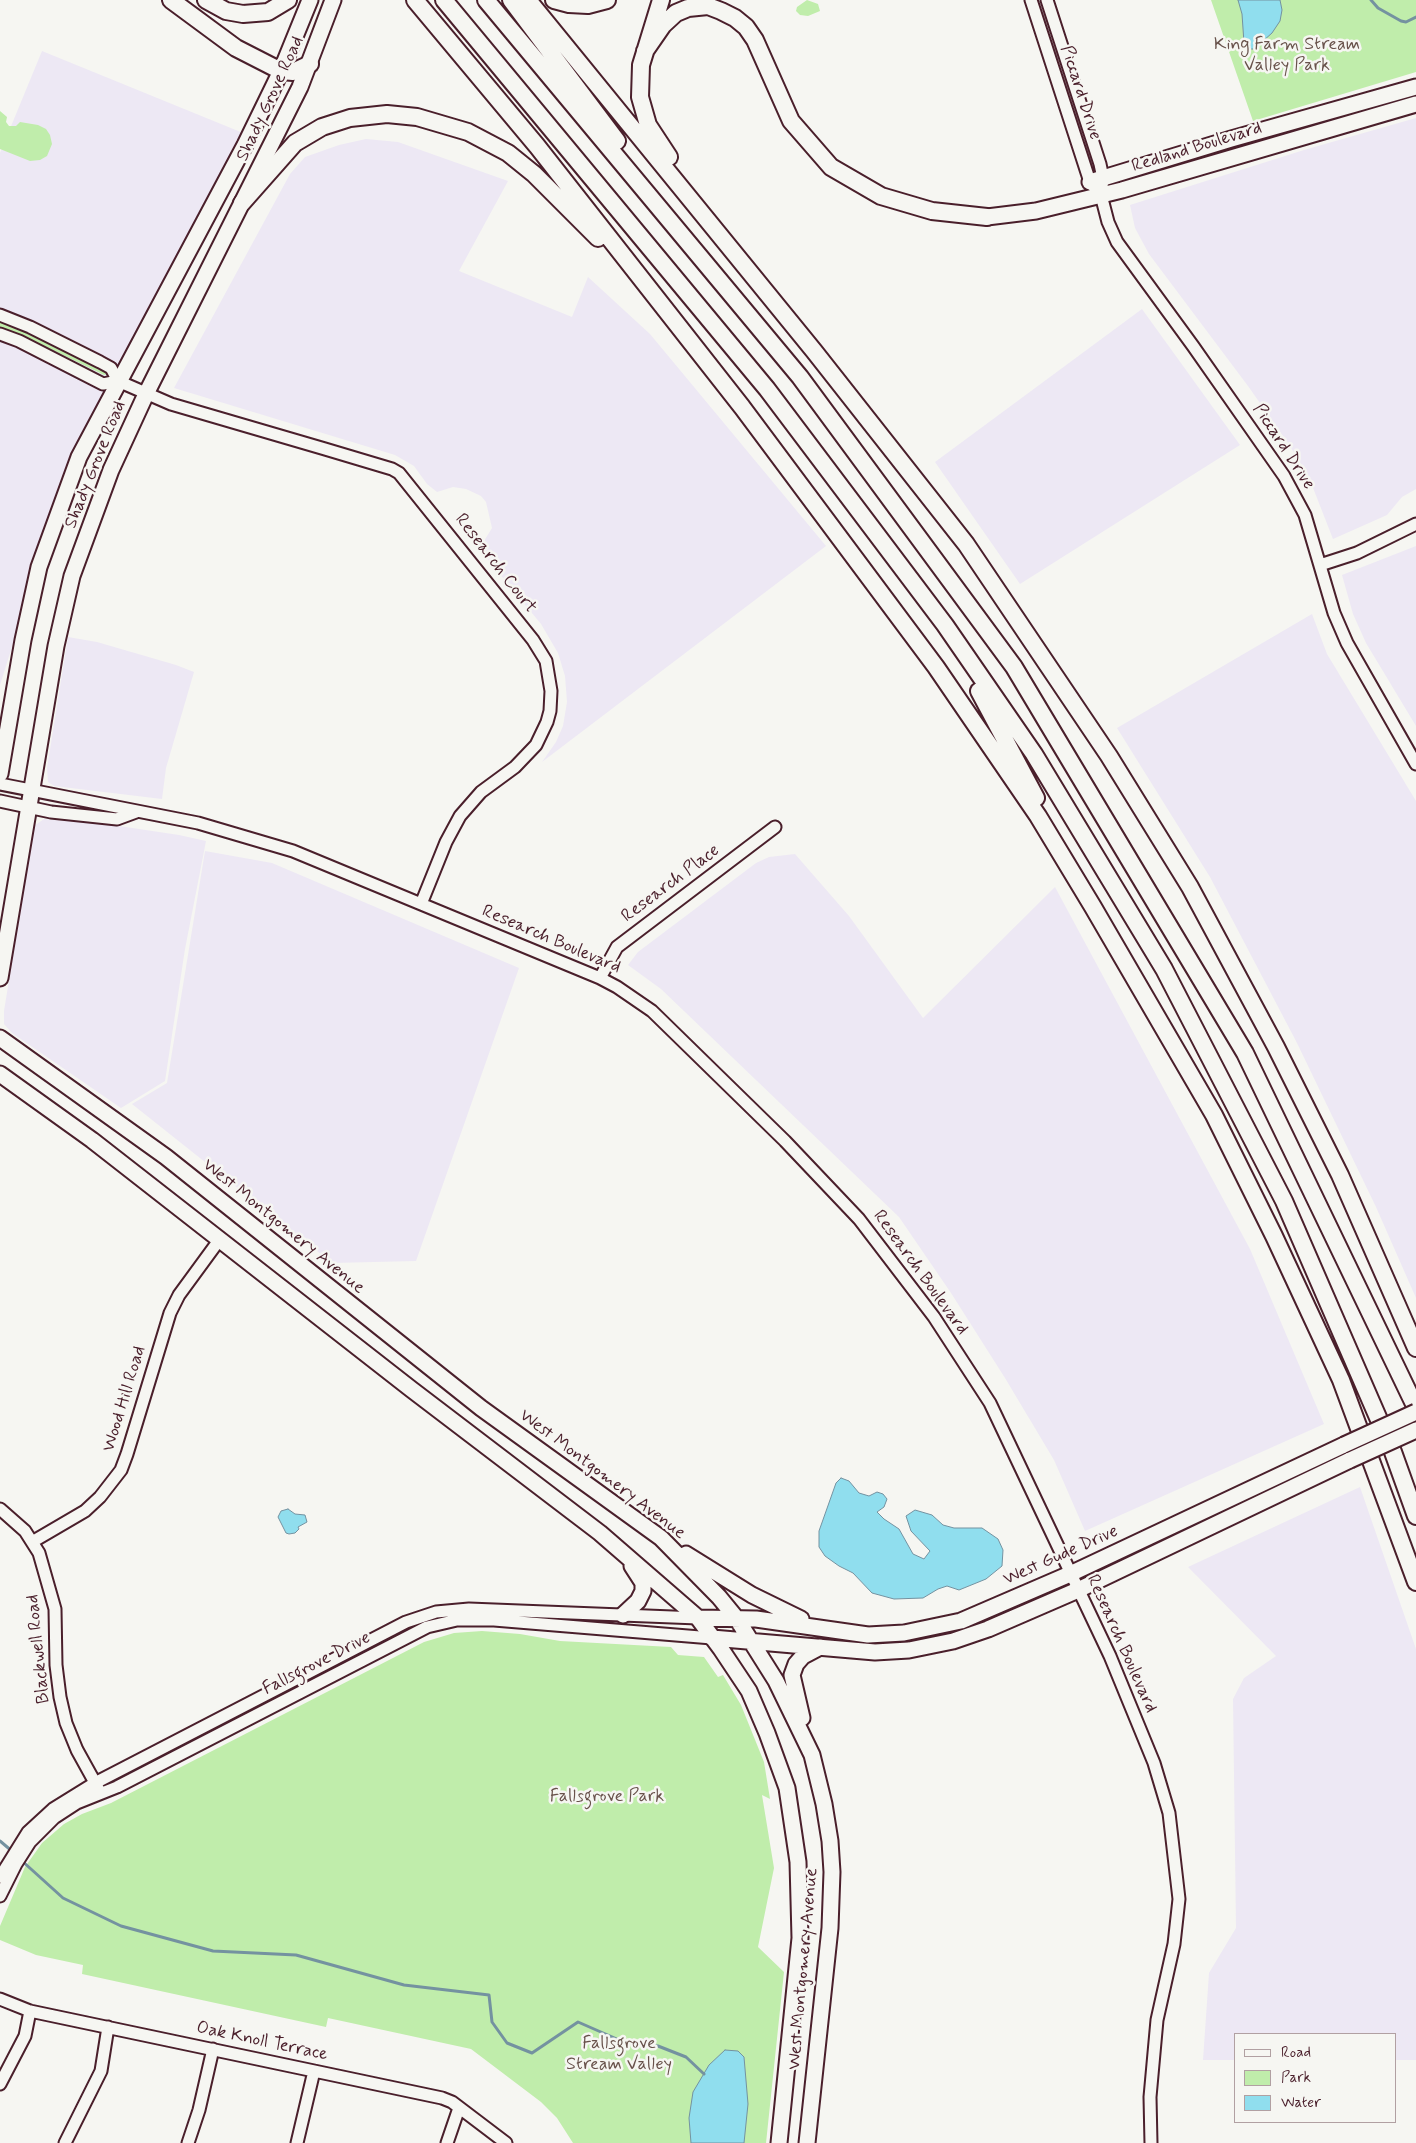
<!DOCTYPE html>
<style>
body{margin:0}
#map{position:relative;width:1416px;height:2143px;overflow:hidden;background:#f6f6f2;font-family:Mynerve,sans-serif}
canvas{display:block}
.legend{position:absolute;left:1234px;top:2033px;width:162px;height:90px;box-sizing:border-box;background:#f6f6f2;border:1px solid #b1a0a2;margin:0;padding:6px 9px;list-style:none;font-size:15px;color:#4a1f2b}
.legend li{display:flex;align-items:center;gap:10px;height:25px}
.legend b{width:25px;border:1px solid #b1a0a2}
</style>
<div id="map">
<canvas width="1416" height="2143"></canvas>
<ul class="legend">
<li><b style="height:6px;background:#f6f6f2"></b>Road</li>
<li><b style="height:14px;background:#c0edab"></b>Park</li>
<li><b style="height:14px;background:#90deee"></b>Water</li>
</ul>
</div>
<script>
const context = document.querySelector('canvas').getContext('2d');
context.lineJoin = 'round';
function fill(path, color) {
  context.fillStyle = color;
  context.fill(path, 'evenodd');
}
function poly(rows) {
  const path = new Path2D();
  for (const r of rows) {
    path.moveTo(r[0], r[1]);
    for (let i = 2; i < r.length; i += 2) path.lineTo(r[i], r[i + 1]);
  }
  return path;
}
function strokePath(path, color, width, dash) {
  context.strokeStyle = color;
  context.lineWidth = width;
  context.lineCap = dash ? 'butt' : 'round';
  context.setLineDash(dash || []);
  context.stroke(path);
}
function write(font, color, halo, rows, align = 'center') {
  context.font = font + ' Mynerve,sans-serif';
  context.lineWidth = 5;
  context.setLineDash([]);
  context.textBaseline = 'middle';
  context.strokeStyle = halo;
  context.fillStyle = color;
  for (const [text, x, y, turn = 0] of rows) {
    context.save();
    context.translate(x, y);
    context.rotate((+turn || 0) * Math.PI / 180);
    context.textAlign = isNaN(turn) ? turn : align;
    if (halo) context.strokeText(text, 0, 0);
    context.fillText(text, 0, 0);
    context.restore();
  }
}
fill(poly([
 [42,51,248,135,139,335,37,567,0,685,0,153],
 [1416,118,1416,489,1402,497,1387,515,1333,539,1308,475,1288,443,1248,386,1149,254,1135,228,1130,205,1304,150],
 [366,139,398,142,508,181,459,271,572,317,588,277,650,334,826,546,542,762,556,742,563,726,567,702,565,676,558,653,541,624,484,555,481,546,492,528,486,502,481,496,466,489,453,487,437,492,427,484,414,466,395,455,174,388,290,174,305,157,339,145],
 [1142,309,1240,445,1020,584,935,462],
 [1416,546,1416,726,1366,643,1353,614,1342,575],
 [1312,614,1327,654,1416,801,1416,1298,1376,1207,1297,1043,1210,877,1117,728],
 [68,637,97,642,176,665,194,672,166,768,162,799,54,786,48,782,47,768],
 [44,819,99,823,179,835,206,841,185,949,165,1081,121,1108,12,1033,4,1024,4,1011,34,826],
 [205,851,272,863,519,968,416,1261,332,1263,132,1104,167,1083],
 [795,854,849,916,923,1018,1055,887,1250,1249,1324,1424,1085,1531,1054,1460,1005,1378,951,1293,899,1217,661,989,628,965,638,952,756,863,769,857],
 [1360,1487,1416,1649,1416,2060,1395,2060,1395,2034,1235,2034,1235,2060,1203,2060,1209,1973,1236,1928,1233,1699,1244,1678,1276,1656,1188,1567]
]), '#ede8f4');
fill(poly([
 [807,0,818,4,820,11,808,16,800,15,796,11,797,7],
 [1211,0,1416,0,1416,72,1253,121],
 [0,111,7,117,6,122,9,126,16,126,20,122,38,125,46,129,50,135,52,144,47,156,40,160,30,161,0,149],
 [0,321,19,328,102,369,107,374,104,375,20,334,0,328],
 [482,1631,520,1634,560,1641,671,1647,678,1655,704,1657,718,1677,723,1675,741,1705,764,1762,770,1799,762,1795,774,1868,758,1947,784,1972,766,2143,573,2143,557,2118,541,2102,471,2049,328,2018,326,2027,82,1974,83,1965,36,1955,0,1940,0,1926,25,1867,42,1843,64,1824,82,1814,111,1803,424,1642,454,1633]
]), '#c0edab');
const water = poly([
 [1238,0,1280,0,1282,10,1280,21,1272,33,1254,49,1248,49,1244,43,1242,14,1238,0],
 [841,1478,849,1481,859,1493,869,1496,877,1492,883,1494,887,1499,884,1507,877,1512,884,1519,899,1529,913,1554,924,1559,930,1551,911,1531,906,1516,915,1510,932,1515,943,1525,954,1528,982,1528,998,1539,1003,1550,1002,1566,986,1579,959,1590,947,1586,938,1589,923,1598,894,1599,872,1593,853,1573,839,1566,825,1556,819,1547,819,1531,836,1483,841,1478],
 [288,1509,295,1514,305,1515,307,1522,298,1527,299,1529,295,1533,289,1534,286,1533,278,1517,281,1511,288,1509],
 [725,2050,738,2051,744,2057,748,2104,744,2143,691,2143,689,2118,693,2092,709,2065,725,2050]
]);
fill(water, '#90deee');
strokePath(water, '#7492a0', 1);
strokePath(poly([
 [1371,0,1378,8,1401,21,1406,22,1416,17],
 [0,1841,13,1852],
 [21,1860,63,1898,121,1926,213,1951,296,1955,404,1985,489,1995,492,2022,507,2043,532,2053,578,2022,626,2043,658,2046,686,2057,704,2074]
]), '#7492a0', 3);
const minor = poly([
 [1031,0,1090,182,1095,188],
 [1047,0,1100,164,1103,178,1101,195,1108,222,1117,242,1193,346,1284,476,1305,515,1334,613,1347,643,1416,764],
 [0,315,30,327,100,362,111,368,118,381,171,404,325,449,392,469,399,473,533,640,546,661,551,691,550,711,547,722,536,745,515,767,481,792,460,816,446,842,421,904],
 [0,334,19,341,103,384,118,381],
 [1320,565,1357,553,1416,524],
 [0,784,198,823,293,851,600,978,617,987,652,1011,785,1141,859,1219,934,1317,990,1403,1110,1656,1154,1763,1169,1813,1179,1899,1174,1944,1157,2020,1150,2097,1151,2143],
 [0,801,51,812,117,819,136,812],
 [600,978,617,947,775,827],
 [0,1509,25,1531,39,1553,55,1609,56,1665,60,1697,66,1723,77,1750,98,1788],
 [32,1542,85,1511,100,1497,121,1470,127,1454,170,1313,179,1295,220,1239],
 [0,1877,28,1832,53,1809,95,1783,406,1622,436,1612,469,1609,698,1618],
 [0,1896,16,1864,30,1842,54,1818,77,1803,117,1787,427,1627,457,1620,494,1620,712,1638],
 [0,1999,30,2011,442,2098,452,2102,506,2143],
 [0,2084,25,2036,30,2011],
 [65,2143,101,2071,108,2027],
 [188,2143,199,2110,213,2049],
 [297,2143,314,2071],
 [447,2143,459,2108]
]);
const major = poly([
 [1090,182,1231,139,1416,87],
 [987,217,1036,211,1122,190,1416,104],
 [0,774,23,640,39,567,79,457,245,145,281,71,310,0],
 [0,978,56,646,72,576,111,470,146,394,300,87,333,0],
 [0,1038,166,1157,481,1408,661,1538,719,1597,737,1619,776,1681,812,1755,824,1804,830,1841,832,1872,830,1928,807,2143],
 [0,1074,92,1140,411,1389,600,1533,698,1618,721,1649,749,1691,767,1733,787,1788,798,1862,800,1938,779,2143],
 [686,1554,752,1595,801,1619],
 [623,1615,638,1601,643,1591,643,1583,632,1566],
 [698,1618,756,1619,868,1635,904,1633,961,1621,1070,1574,1344,1445],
 [712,1638,875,1652,909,1650,953,1641,988,1629,1078,1590,1350,1460],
 [802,1718,792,1675,796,1664,803,1656,820,1647]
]);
const highway = poly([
 [171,0,236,48,281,71,293,72,310,64],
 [206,0,226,11,243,14,268,12,288,0],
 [415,0,537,146,742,407,936,667,1038,816,1093,907,1214,1115,1274,1236,1341,1380,1416,1582],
 [444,0,767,389,945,625,1034,754,1164,969,1284,1201,1393,1452,1416,1516],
 [486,0,800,377,1014,667,1245,1053,1416,1408],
 [511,0,617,141],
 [528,0,814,351,966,544,1109,756,1190,887,1276,1047,1340,1175,1416,1348],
 [554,0,569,4,588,5,607,0],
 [661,0,641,65,640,97,648,125,669,157],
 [645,51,663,25,676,13,688,8,708,6,721,11,735,18,746,27,755,40,791,121,831,167,881,196,932,211,987,217],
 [242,203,295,143,322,127,350,118,387,114,417,117,468,132,508,153,534,174,598,238],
 [979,691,1036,798]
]);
strokePath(minor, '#4a1f2b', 15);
strokePath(major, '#4a1f2b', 19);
strokePath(highway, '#4a1f2b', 20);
strokePath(minor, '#f6f6f2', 11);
strokePath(major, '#f6f6f2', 15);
strokePath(highway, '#f6f6f2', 16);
const majorBridge = poly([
 [1344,1445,1416,1412],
 [1350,1460,1416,1430]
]);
strokePath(majorBridge, '#4a1f2b', 19, []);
strokePath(majorBridge, '#f6f6f2', 15);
write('18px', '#68524b', '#f6f6f2', [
 ["King Farm Stream",1287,45],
 ["Valley Park",1287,66],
 ["Fallsgrove Park",607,1797],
 ["Fallsgrove",619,2044],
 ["Stream Valley",619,2065]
]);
write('18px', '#4a1f2b', '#f6f6f2', [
 ["Piccard Drive",1080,93,72],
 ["Shady Grove Road",271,99,-65],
 ["Redland Boulevard",1197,148,-17],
 ["Piccard Drive",1283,447,57],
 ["Shady Grove Road",96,465,-68],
 ["Research Court",495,564,52],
 ["Research Place",671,884,-37],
 ["Research Boulevard",551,940,23],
 ["West Montgomery Avenue",283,1227,39],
 ["Research Boulevard",920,1273,54],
 ["Wood Hill Road",125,1399,-73],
 ["West Montgomery Avenue",602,1475,37],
 ["West Gude Drive",1061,1556,-24],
 ["Research Boulevard",1121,1644,66],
 ["Blackwell Road",39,1649,-96],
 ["Fallsgrove Drive",317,1664,-27],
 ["West Montgomery Avenue",804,1969,-85],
 ["Oak Knoll Terrace",262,2042,12]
]);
</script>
